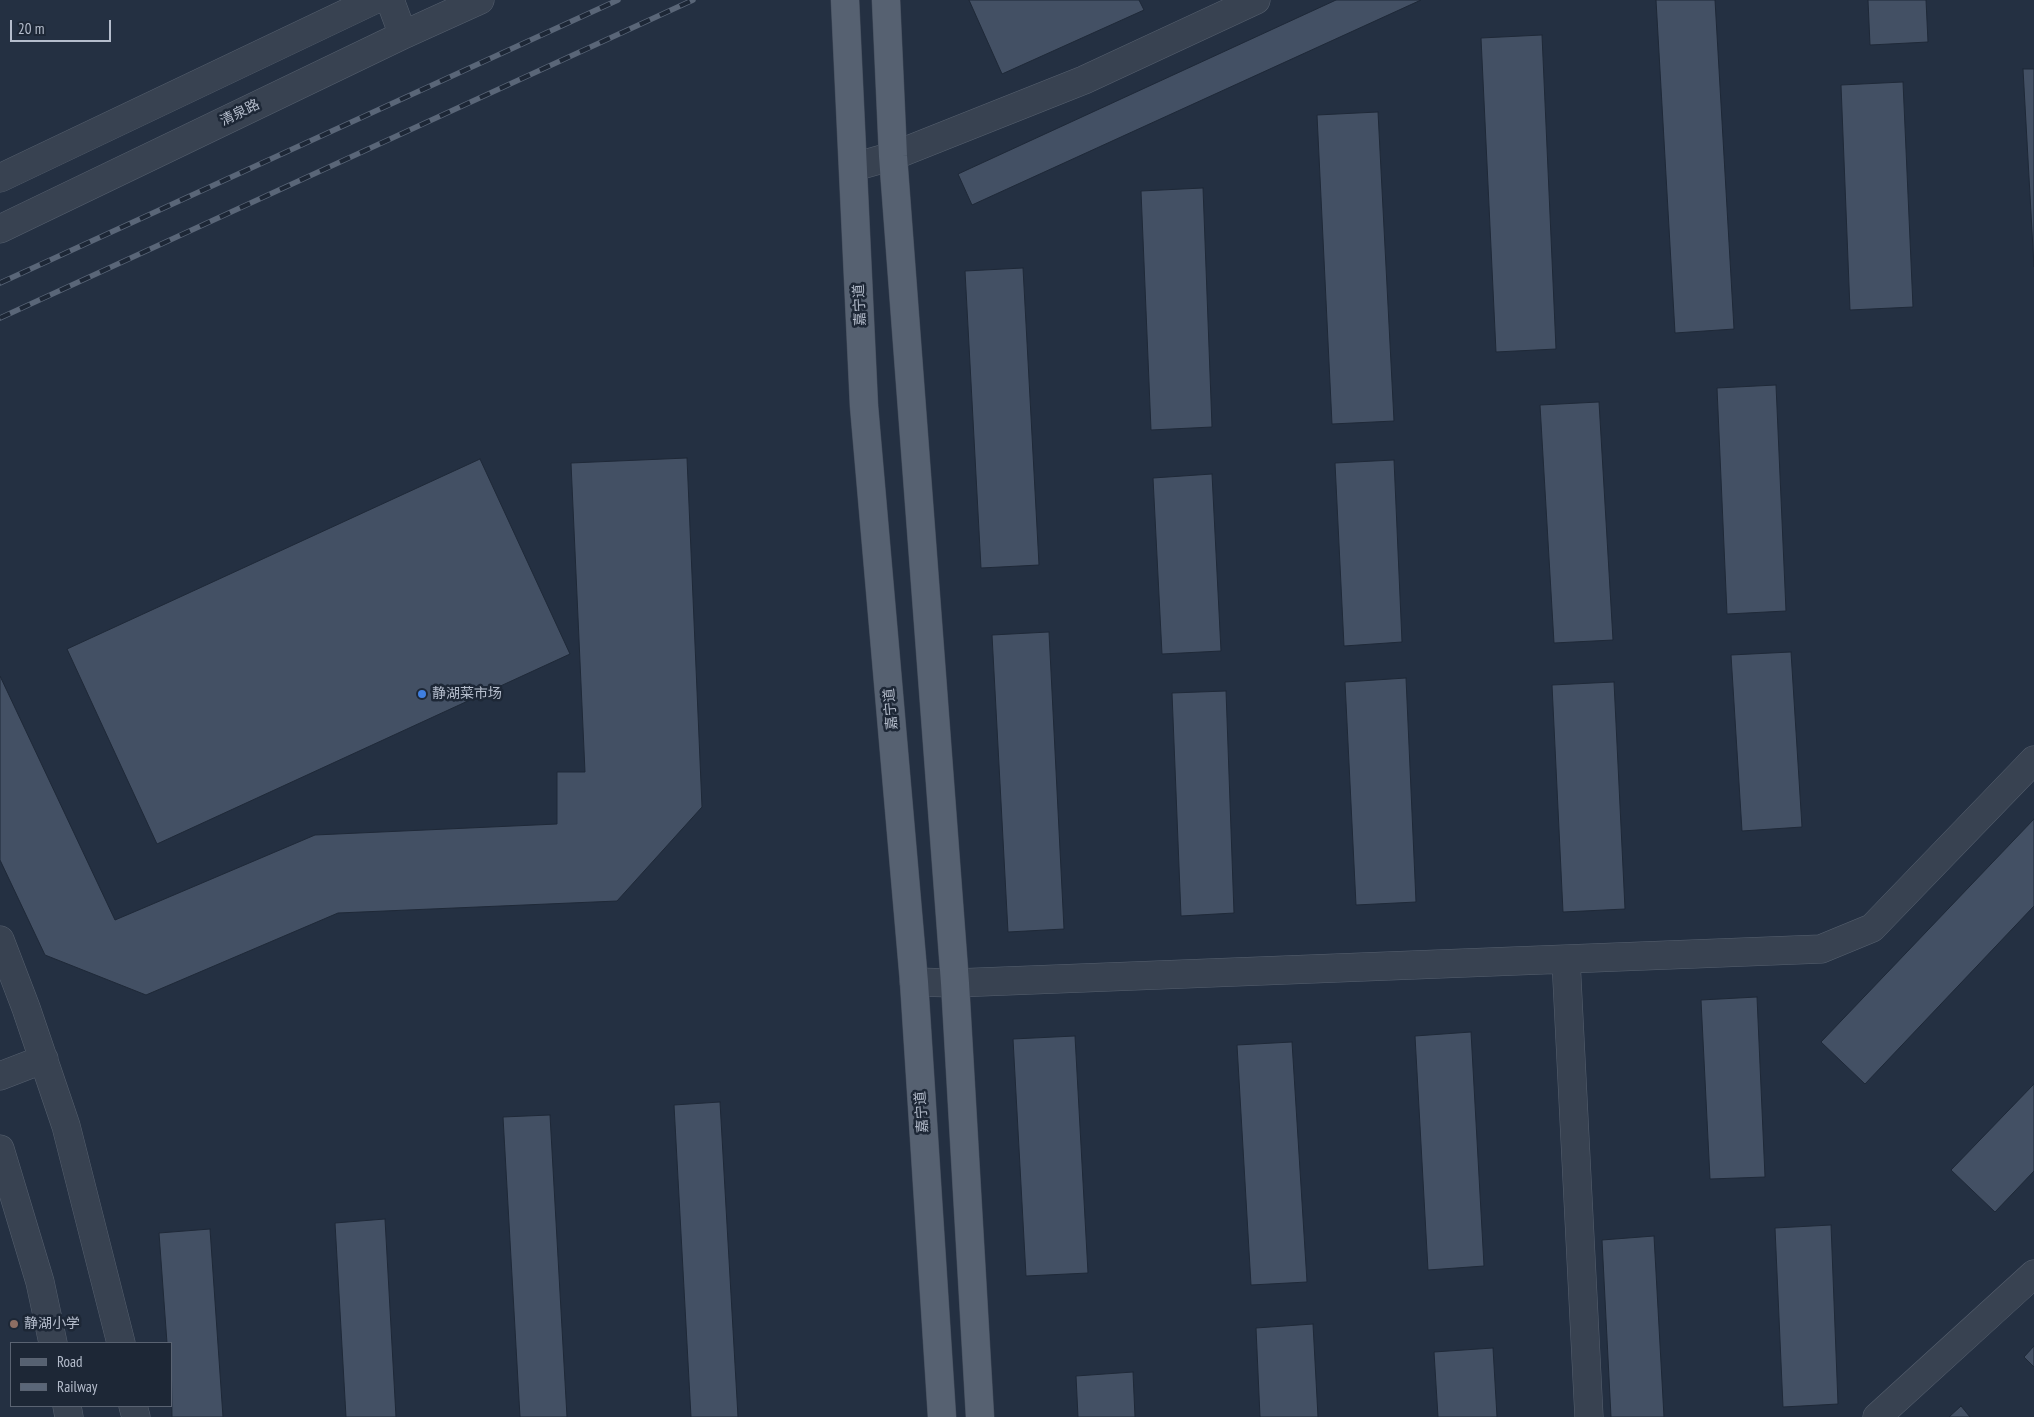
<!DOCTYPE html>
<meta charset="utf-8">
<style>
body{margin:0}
#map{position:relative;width:2034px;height:1417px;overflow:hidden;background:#243042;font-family:"PT Sans Narrow",sans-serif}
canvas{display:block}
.legend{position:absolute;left:10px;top:1342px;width:162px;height:65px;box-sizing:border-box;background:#1d2736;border:1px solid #5a6372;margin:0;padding:6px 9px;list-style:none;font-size:15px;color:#b5bdcc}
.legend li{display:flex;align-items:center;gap:10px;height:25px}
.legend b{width:25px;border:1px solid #5a6372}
.scale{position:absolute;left:10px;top:20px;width:101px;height:22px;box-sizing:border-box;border:2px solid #b5bdcc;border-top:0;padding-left:6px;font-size:15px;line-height:18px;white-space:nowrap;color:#b5bdcc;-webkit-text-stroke:4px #1d2736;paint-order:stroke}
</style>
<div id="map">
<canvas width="2034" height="1417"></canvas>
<ul class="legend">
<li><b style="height:6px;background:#566171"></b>Road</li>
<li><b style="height:6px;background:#5a6678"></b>Railway</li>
</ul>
<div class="scale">20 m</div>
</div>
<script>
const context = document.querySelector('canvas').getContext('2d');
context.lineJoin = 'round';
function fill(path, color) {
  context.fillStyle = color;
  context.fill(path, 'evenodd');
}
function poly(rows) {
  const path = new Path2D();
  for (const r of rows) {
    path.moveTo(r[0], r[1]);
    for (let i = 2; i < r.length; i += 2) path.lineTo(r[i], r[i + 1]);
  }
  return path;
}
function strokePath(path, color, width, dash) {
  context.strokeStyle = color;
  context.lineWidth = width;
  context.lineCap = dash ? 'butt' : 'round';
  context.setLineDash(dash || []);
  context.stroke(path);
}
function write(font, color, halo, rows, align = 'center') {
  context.font = font + ' "PT Sans Narrow","Noto Sans SC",sans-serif';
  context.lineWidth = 5;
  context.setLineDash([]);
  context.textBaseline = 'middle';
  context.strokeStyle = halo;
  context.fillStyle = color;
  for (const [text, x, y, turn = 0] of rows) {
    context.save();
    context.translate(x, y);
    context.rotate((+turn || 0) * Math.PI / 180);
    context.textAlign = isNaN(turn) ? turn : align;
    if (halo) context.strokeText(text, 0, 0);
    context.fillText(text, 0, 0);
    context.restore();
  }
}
const building = poly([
 [969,0,1139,0,1144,10,1002,74,969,0],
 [1336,0,1421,0,972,205,958,174,1336,0],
 [1656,0,1715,0,1734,329,1675,333,1656,0],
 [1868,0,1926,0,1928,42,1870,45,1868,0],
 [1542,35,1556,349,1496,352,1481,38,1542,35],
 [2023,69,2034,69,2034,267,2023,69],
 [1903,82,1913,307,1850,310,1841,85,1903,82],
 [1378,112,1394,421,1332,424,1317,115,1378,112],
 [1203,188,1212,427,1151,430,1141,191,1203,188],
 [1023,268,1039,565,981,568,965,271,1023,268],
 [1776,385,1786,611,1727,614,1717,388,1776,385],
 [1599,402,1613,640,1554,643,1540,405,1599,402],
 [687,458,702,807,617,901,338,913,146,995,45,955,0,860,0,676,115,920,315,835,557,824,557,772,585,772,571,463,687,458],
 [480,459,570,654,157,844,67,649,480,459],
 [1394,460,1402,642,1344,646,1335,463,1394,460],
 [1212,474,1221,651,1162,654,1153,478,1212,474],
 [1049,632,1064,929,1008,932,992,635,1049,632],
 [1791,652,1802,827,1742,831,1731,655,1791,652],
 [1406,678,1416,902,1356,905,1345,682,1406,678],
 [1614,682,1625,909,1563,912,1552,685,1614,682],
 [1226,691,1234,913,1181,916,1172,693,1226,691],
 [2034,819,2034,906,1865,1084,1821,1042,2034,819],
 [1757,997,1765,1177,1710,1179,1701,1000,1757,997],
 [1471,1032,1484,1266,1428,1270,1415,1036,1471,1032],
 [1075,1036,1088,1273,1026,1276,1013,1039,1075,1036],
 [1292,1042,1307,1282,1251,1285,1237,1045,1292,1042],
 [2034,1084,2034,1171,1995,1212,1951,1170,2034,1084],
 [720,1102,738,1417,691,1417,674,1105,720,1102],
 [550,1115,567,1417,520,1417,503,1117,550,1115],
 [385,1219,396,1417,346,1417,335,1223,385,1219],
 [1831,1225,1838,1404,1783,1407,1775,1228,1831,1225],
 [210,1229,223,1417,172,1417,171,1343,167,1343,159,1233,210,1229],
 [1654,1236,1664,1417,1611,1417,1602,1240,1654,1236],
 [1313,1324,1318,1417,1260,1417,1256,1328,1313,1324],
 [2034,1346,2034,1367,2024,1357,2034,1346],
 [1493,1348,1497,1417,1438,1417,1434,1352,1493,1348],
 [1133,1372,1135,1417,1078,1417,1076,1376,1133,1372],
 [1961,1406,1970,1417,1949,1417,1961,1406]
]);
fill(building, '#435064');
strokePath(building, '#1f2938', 1);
const minor = poly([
 [390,0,403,35],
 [854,167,893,156,1084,80,1256,0],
 [0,178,374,0],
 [0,229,403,35,480,0],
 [0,940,26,1008,66,1126,121,1343],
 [1566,960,1589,1417],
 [914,982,955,983,1821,949,1872,928,2034,760],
 [0,1076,44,1059],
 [0,1149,40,1282,53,1343],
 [67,1406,69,1417],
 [133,1406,136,1417],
 [1877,1417,2034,1274]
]);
const major = poly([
 [845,0,864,406,914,982,942,1417],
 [886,0,893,156,955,983,980,1417]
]);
strokePath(minor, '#56606f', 29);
strokePath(major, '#424b5a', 29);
strokePath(minor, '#384251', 28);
strokePath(major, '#566171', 28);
const rail = poly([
 [0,283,618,0],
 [0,318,693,0]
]);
strokePath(rail, '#5a6678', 5.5);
strokePath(rail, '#1d2736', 4, [11]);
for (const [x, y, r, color] of [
 [422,694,5,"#3f7fe0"],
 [14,1324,5,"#8d6e63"]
]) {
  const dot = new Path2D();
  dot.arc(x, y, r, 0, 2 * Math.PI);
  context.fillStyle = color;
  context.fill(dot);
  strokePath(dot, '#1d2736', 2);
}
write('14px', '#b5bdcc', '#1d2736', [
 ["清泉路",240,113,-26],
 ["嘉宁道",860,305,-93],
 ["嘉宁道",891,709,-95],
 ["嘉宁道",922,1112,-94]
]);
write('14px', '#b5bdcc', '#1d2736', [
 ["静湖菜市场",432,694],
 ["静湖小学",24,1324]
], 'left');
</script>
